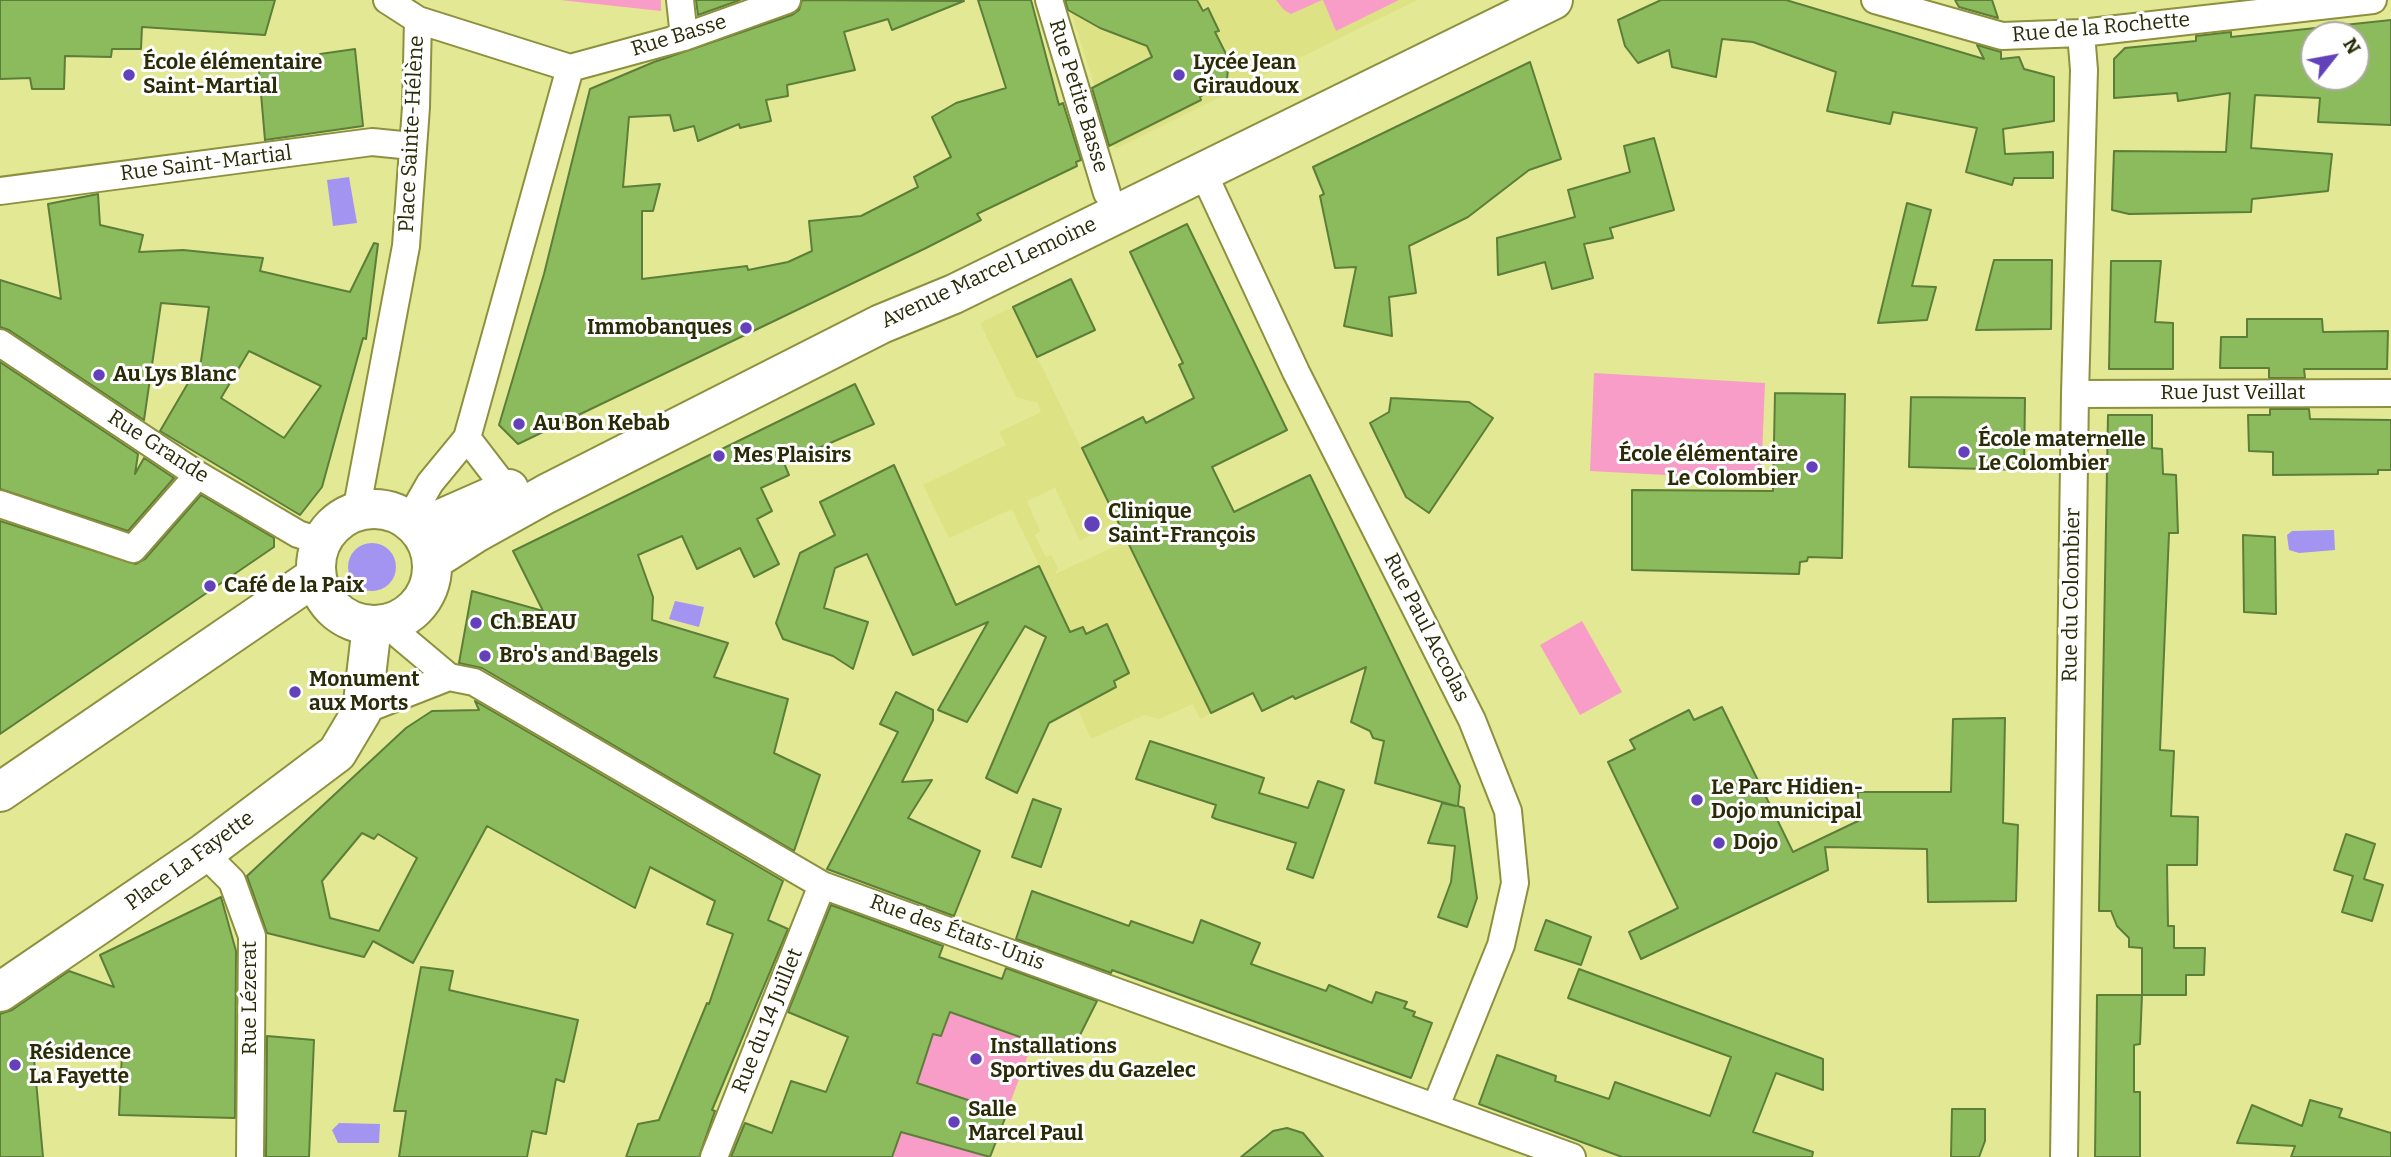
<!DOCTYPE html>
<meta charset="utf-8">
<style>
body{margin:0}
#map{position:relative;width:2391px;height:1157px;overflow:hidden;background:#e3e894;font-family:Bitter,serif}
canvas{display:block}
.north{position:absolute;left:2300px;top:21px;width:70px;height:70px;box-sizing:border-box;background:#fff;border:2px solid #aaaa9c;border-radius:50%;rotate:59deg;font-size:19px;font-weight:700;line-height:28px;text-align:center;color:#2a2b07}
.north::after{content:'';display:block;margin:auto;width:24px;height:32px;background:#6341ba;clip-path:polygon(50% 0,100% 100%,50% 72%,0 100%)}
</style>
<div id="map">
<canvas width="2391" height="1157"></canvas>
<div class="north">N</div>
</div>
<script>
const context = document.querySelector('canvas').getContext('2d');
context.lineJoin = 'round';
function fill(path, color) {
  context.fillStyle = color;
  context.fill(path, 'evenodd');
}
function poly(rows) {
  const path = new Path2D();
  for (const r of rows) {
    if (r.length === 3) {
      path.moveTo(r[0] + r[2], r[1]);
      path.arc(r[0], r[1], r[2], 0, 2 * Math.PI);
      continue;
    }
    path.moveTo(r[0], r[1]);
    for (let i = 2; i < r.length; i += 2) path.lineTo(r[i], r[i + 1]);
  }
  return path;
}
function strokePath(path, color, width, dash) {
  context.strokeStyle = color;
  context.lineWidth = width;
  context.lineCap = dash ? 'butt' : 'round';
  context.setLineDash(dash || []);
  context.stroke(path);
}
function write(font, color, halo, rows, align = 'center') {
  context.font = font + ' Bitter,serif';
  context.lineWidth = 6;
  context.setLineDash([]);
  context.textBaseline = 'middle';
  context.strokeStyle = halo;
  context.fillStyle = color;
  for (const [text, x, y, turn = 0] of rows) {
    context.save();
    context.translate(x, y);
    context.rotate((+turn || 0) * Math.PI / 180);
    context.textAlign = isNaN(turn) ? turn : align;
    if (halo) context.strokeText(text, 0, 0);
    context.fillText(text, 0, 0);
    context.restore();
  }
}
fill(poly([
 [1067,0,1417,0,1115,149],
 [1013,307,1117,522,1080,541,1055,488,1027,501,1040,531,1035,535,1046,557,1051,555,1058,568,1055,574,1127,541,1211,713,1200,719,1193,704,1159,719,1144,715,1091,739,1077,707,1129,673,1107,625,1086,634,1082,627,1071,632,1012,509,949,538,923,485,1006,445,999,432,1041,412,1038,403,1016,397,980,323]
]), '#dde285');
fill(poly([
 [560,0,661,0,661,11],
 [1276,0,1322,0,1291,14,1284,10],
 [1323,0,1399,0,1336,31],
 [1594,373,1765,383,1761,480,1590,471],
 [1582,621,1622,692,1580,715,1540,645],
 [957,964,1050,996,990,1157,892,1157]
]), '#f89dc7');
fill(poly([
 [349,177,357,223,333,226,327,180],
 [2334,530,2335,550,2299,553,2289,550,2287,535,2292,531],
 [372,567,24],
 [675,601,704,607,699,627,669,619],
 [339,1123,380,1124,379,1143,338,1143,332,1130]
]), '#a494f1');
const building = poly([
 [0,0,275,0,265,35,142,27,141,49,112,49,111,57,65,56,64,89,32,89,30,78,0,79,0,0],
 [696,0,740,0,698,15,696,0],
 [802,0,964,1,892,30,888,19,844,32,855,70,787,85,788,96,766,100,771,121,740,128,739,124,698,141,694,126,674,131,670,115,629,117,623,187,660,184,653,211,642,211,642,279,747,266,748,270,788,262,812,251,809,221,861,216,918,187,914,177,951,157,932,117,956,103,1006,88,978,0,1031,0,1059,105,1063,103,1081,160,1076,162,1077,166,977,214,981,220,926,248,518,444,499,425,544,274,590,89,654,62,792,15,799,10,802,0],
 [1065,0,1197,0,1203,11,1208,8,1219,31,1215,32,1229,60,1227,79,1200,97,1201,100,1109,146,1092,88,1152,57,1147,46,1100,28,1068,10,1065,0],
 [1661,0,1786,0,1984,59,1977,45,2001,52,2001,59,2019,57,2024,69,2054,77,2054,121,2003,129,2005,154,2053,152,2053,178,2014,178,2012,185,1966,172,1977,128,1893,112,1890,124,1827,111,1836,72,1753,42,1722,39,1716,77,1672,67,1669,50,1638,63,1625,46,1618,20,1661,0],
 [1955,0,1992,0,1998,18,1959,7,1955,0],
 [2391,20,2391,125,2318,122,2320,98,2255,95,2251,148,2332,154,2328,191,2252,199,2251,212,2129,214,2112,210,2114,151,2226,152,2230,93,2178,101,2177,93,2114,98,2114,59,2125,48,2196,41,2196,36,2231,32,2231,37,2391,20],
 [2314,35,2356,35,2356,77,2314,77,2314,35],
 [355,49,363,126,265,140,259,71,321,62,320,54,355,49],
 [1530,62,1561,159,1529,170,1468,217,1409,246,1416,293,1389,297,1392,336,1344,326,1356,267,1335,268,1320,196,1324,194,1313,167,1530,62],
 [1654,138,1674,210,1610,228,1613,238,1584,244,1593,278,1552,289,1545,262,1498,275,1497,238,1575,217,1568,190,1630,172,1624,146,1654,138],
 [98,194,100,225,143,235,139,252,183,250,263,258,260,271,350,292,374,243,378,244,366,339,363,338,322,487,300,515,160,431,201,361,209,307,161,303,144,420,9,330,0,327,0,280,61,299,48,204,98,194],
 [249,351,321,386,284,438,221,398,249,351],
 [1907,203,1931,210,1912,286,1936,287,1927,320,1878,323,1907,203],
 [1187,224,1287,430,1212,467,1234,512,1310,475,1460,786,1458,806,1464,808,1477,898,1467,927,1438,917,1451,882,1455,846,1428,843,1442,803,1456,806,1375,783,1384,741,1373,738,1370,731,1351,722,1366,667,1295,699,1293,696,1262,711,1253,693,1211,713,1082,448,1143,417,1146,423,1194,398,1179,365,1183,363,1130,252,1187,224],
 [1994,260,2052,260,2051,329,1976,330,1994,260],
 [2111,261,2161,261,2155,322,2173,323,2173,369,2109,369,2111,261],
 [1071,279,1095,330,1037,357,1013,307,1071,279],
 [2247,319,2322,319,2323,332,2388,331,2387,369,2304,369,2305,378,2269,378,2269,368,2220,368,2221,337,2247,337,2247,319],
 [0,362,138,454,135,474,144,458,174,478,128,531,0,489,0,362],
 [855,384,874,424,784,463,789,475,761,488,772,511,757,519,779,564,754,577,740,548,697,569,682,536,638,555,653,597,652,620,728,643,714,677,788,699,774,753,820,775,794,851,482,668,459,663,472,591,543,611,513,551,855,384],
 [1775,393,1845,394,1842,558,1808,557,1807,561,1800,562,1799,574,1632,570,1632,490,1773,491,1775,393],
 [1911,397,2025,398,2024,470,1909,467,1911,397],
 [1391,398,1469,402,1493,418,1429,513,1406,497,1370,423,1389,412,1391,398],
 [2270,409,2309,409,2310,419,2391,420,2391,470,2378,470,2378,474,2273,475,2273,452,2249,451,2248,415,2270,415,2270,409],
 [2108,415,2152,415,2152,448,2162,449,2163,474,2176,475,2178,533,2169,533,2160,750,2174,751,2171,816,2198,817,2197,865,2167,865,2168,926,2174,926,2174,948,2205,948,2204,975,2186,975,2186,995,2142,995,2142,948,2129,947,2129,938,2117,926,2111,911,2099,911,2108,415],
 [894,465,956,605,1039,566,1070,632,1083,627,1086,634,1107,624,1129,673,1114,681,1116,687,1049,723,1017,793,986,778,1046,637,1025,626,967,722,938,710,988,622,913,655,867,554,835,568,824,608,868,622,853,669,833,656,783,639,776,623,800,553,835,535,820,502,894,465],
 [201,495,274,538,274,547,0,734,0,521,136,564,145,559,201,495],
 [2243,535,2275,537,2276,614,2244,612,2243,535],
 [896,692,933,710,933,720,902,782,932,780,908,818,980,851,954,916,827,869,898,732,880,724,896,692],
 [475,701,783,881,768,920,788,929,712,1110,715,1111,699,1157,626,1157,638,1124,659,1120,707,1003,709,1004,733,934,707,924,715,901,650,867,635,908,487,826,413,963,373,941,364,957,267,933,247,876,406,728,432,711,479,710,475,701],
 [362,833,374,839,378,834,417,858,379,931,330,918,322,881,362,833],
 [1722,707,1793,852,1858,821,1858,792,1951,792,1953,719,2005,718,2003,823,2018,825,2016,901,1928,902,1927,849,1825,847,1828,870,1641,959,1629,932,1678,908,1608,762,1635,749,1630,740,1689,710,1694,720,1722,707],
 [1150,741,1264,778,1259,793,1308,808,1318,781,1344,790,1313,878,1287,869,1296,843,1216,819,1212,817,1216,805,1136,779,1150,741],
 [1033,799,1061,809,1041,867,1012,857,1033,799],
 [2346,834,2375,844,2364,879,2383,885,2372,921,2342,912,2353,876,2334,870,2346,834],
 [1032,891,1129,926,1131,921,1193,943,1201,920,1260,943,1251,964,1326,991,1329,985,1372,1003,1376,992,1407,1002,1404,1008,1415,1012,1413,1016,1432,1023,1411,1078,1112,970,1111,973,1016,939,1032,891],
 [221,897,236,951,235,1118,119,1115,122,1053,33,1048,43,1157,0,1157,0,1014,12,1010,69,971,114,987,100,955,221,897],
 [831,905,943,946,939,957,1002,979,1006,968,1097,1001,1074,1047,1055,1039,1051,1048,950,1012,941,1036,933,1034,917,1083,1007,1113,990,1157,901,1132,892,1157,731,1157,745,1123,772,1133,791,1081,826,1092,848,1037,788,1012,831,905],
 [1546,920,1591,937,1581,965,1535,950,1546,920],
 [421,967,453,971,449,990,578,1020,564,1082,556,1079,546,1134,532,1131,527,1157,399,1157,406,1111,394,1111,421,967],
 [1579,969,1823,1059,1823,1090,1776,1073,1753,1132,1813,1152,1812,1157,1622,1157,1479,1104,1497,1055,1556,1076,1555,1081,1609,1099,1615,1082,1710,1116,1731,1057,1568,998,1579,969],
 [2097,995,2142,995,2140,1044,2134,1045,2134,1092,2140,1092,2140,1157,2095,1157,2097,995],
 [267,1036,314,1040,309,1157,266,1157,267,1036],
 [2310,1100,2342,1109,2339,1117,2391,1133,2391,1157,2291,1157,2295,1146,2237,1143,2252,1105,2302,1126,2310,1100],
 [1952,1109,1985,1109,1985,1141,1979,1157,1951,1157,1952,1109],
 [1287,1128,1303,1133,1323,1157,1241,1157,1273,1131,1287,1128]
]);
fill(building, '#8cbb5d');
strokePath(building, '#5c7e38', 2);
const minor = poly([
 [387,0,418,20,570,68],
 [680,0,684,37],
 [1049,0,1107,193],
 [1875,0,2002,36,2081,33,2373,0],
 [570,68,684,37,787,0],
 [1202,170,1296,372,1472,720,1508,811,1515,883,1501,945,1436,1106],
 [0,191,372,142,412,146],
 [0,343,198,475,298,534,322,542],
 [2075,394,2391,393],
 [467,438,507,490],
 [0,504,133,549,198,475],
 [356,512,406,246,416,107,418,20],
 [409,520,430,483,467,438,570,68],
 [386,624,449,677,474,682,822,885,1572,1157],
 [362,711,449,677],
 [204,853,232,881,252,936,250,1157],
 [714,1157,822,885],
 [2064,1157,2075,394,2084,70,2081,33]
]);
const secondary = poly([
 [374,567,58],
 [418,529,509,489],
 [432,561,474,534,546,494,881,324,954,294,1553,0],
 [0,792,316,576],
 [0,992,204,853,337,753,362,711,372,625]
]);
strokePath(minor, '#8d903e', 30);
strokePath(secondary, '#8d903e', 42);
strokePath(minor, '#fff', 26);
strokePath(secondary, '#fff', 38);
for (const [x, y, r, color] of [
 [129,75,7,"#6341ba"],
 [1179,75,7,"#6341ba"],
 [746,328,7,"#6341ba"],
 [99,375,7,"#6341ba"],
 [519,424,7,"#6341ba"],
 [1964,452,7,"#6341ba"],
 [719,456,7,"#6341ba"],
 [1812,467,7,"#6341ba"],
 [1092,524,9,"#6341ba"],
 [210,586,7,"#6341ba"],
 [476,623,7,"#6341ba"],
 [485,656,7,"#6341ba"],
 [295,692,7,"#6341ba"],
 [1697,800,7,"#6341ba"],
 [1719,843,7,"#6341ba"],
 [976,1059,7,"#6341ba"],
 [15,1065,7,"#6341ba"],
 [954,1122,7,"#6341ba"]
]) {
  const dot = new Path2D();
  dot.arc(x, y, r, 0, 2 * Math.PI);
  context.fillStyle = color;
  context.fill(dot);
  strokePath(dot, '#fff', 2.5);
}
write('21px', '#2a2b07', '#fff', [
 ["Rue de la Rochette",2101,28,-5],
 ["Rue Basse",679,36,-17],
 ["Rue Petite Basse",1078,96,73],
 ["Place Sainte-Hélène",412,134,-87],
 ["Rue Saint-Martial",206,164,-7],
 ["Avenue Marcel Lemoine",989,273,-25],
 ["Rue Just Veillat",2233,393],
 ["Rue Grande",158,447,33],
 ["Rue du Colombier",2072,595,-89],
 ["Rue Paul Accolas",1426,628,63],
 ["Place La Fayette",190,861,-36],
 ["Rue des États-Unis",957,933,20],
 ["Rue Lézerat",250,998,-90],
 ["Rue du 14 Juillet",768,1021,-68]
]);
write('bold 21px', '#2a2b07', '#fff', [
 ["École élémentaire",143,63],
 ["Saint-Martial",143,87],
 ["Lycée Jean",1193,63],
 ["Giraudoux",1193,87],
 ["Immobanques",732,328,"right"],
 ["Au Lys Blanc",113,375],
 ["Au Bon Kebab",533,424],
 ["École maternelle",1978,440],
 ["Le Colombier",1978,464],
 ["École élémentaire",1798,455,"right"],
 ["Le Colombier",1798,479,"right"],
 ["Mes Plaisirs",733,456],
 ["Clinique",1108,512],
 ["Saint-François",1108,536],
 ["Café de la Paix",224,586],
 ["Ch.BEAU",490,623],
 ["Bro's and Bagels",499,656],
 ["Monument",309,680],
 ["aux Morts",309,704],
 ["Le Parc Hidien-",1711,788],
 ["Dojo municipal",1711,812],
 ["Dojo",1733,843],
 ["Installations",990,1047],
 ["Sportives du Gazelec",990,1071],
 ["Résidence",29,1053],
 ["La Fayette",29,1077],
 ["Salle",968,1110],
 ["Marcel Paul",968,1134]
], 'left');
</script>
